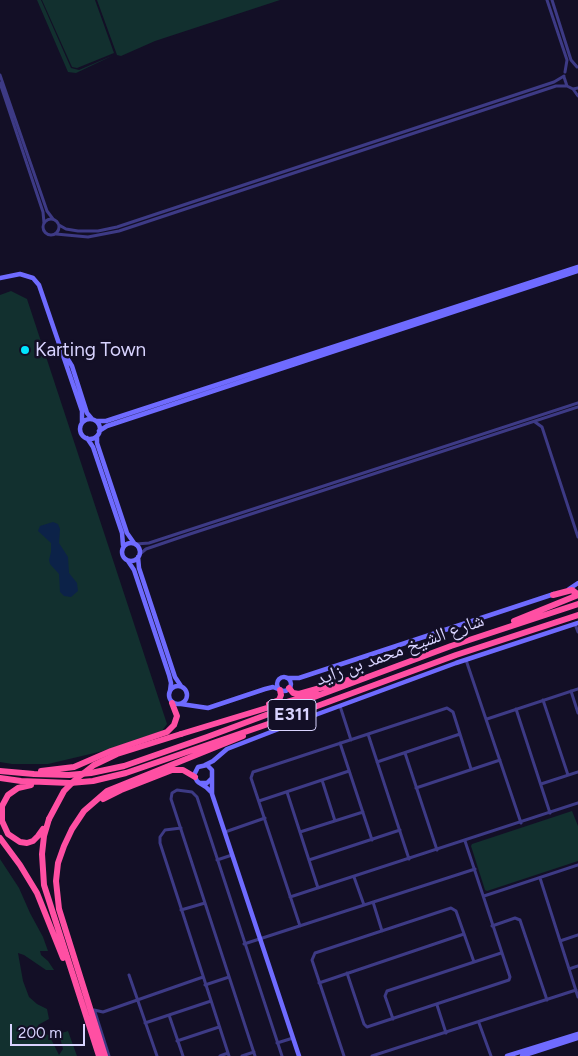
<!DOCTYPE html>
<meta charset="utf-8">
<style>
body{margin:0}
#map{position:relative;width:578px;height:1056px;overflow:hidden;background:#130f26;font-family:Figtree,sans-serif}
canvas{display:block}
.scale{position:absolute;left:10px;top:1024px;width:75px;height:22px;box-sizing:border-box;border:2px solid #d9d4ff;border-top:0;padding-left:6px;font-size:15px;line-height:18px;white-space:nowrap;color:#d9d4ff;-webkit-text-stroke:4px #130f26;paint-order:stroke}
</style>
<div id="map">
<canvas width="578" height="1056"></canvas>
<div class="scale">200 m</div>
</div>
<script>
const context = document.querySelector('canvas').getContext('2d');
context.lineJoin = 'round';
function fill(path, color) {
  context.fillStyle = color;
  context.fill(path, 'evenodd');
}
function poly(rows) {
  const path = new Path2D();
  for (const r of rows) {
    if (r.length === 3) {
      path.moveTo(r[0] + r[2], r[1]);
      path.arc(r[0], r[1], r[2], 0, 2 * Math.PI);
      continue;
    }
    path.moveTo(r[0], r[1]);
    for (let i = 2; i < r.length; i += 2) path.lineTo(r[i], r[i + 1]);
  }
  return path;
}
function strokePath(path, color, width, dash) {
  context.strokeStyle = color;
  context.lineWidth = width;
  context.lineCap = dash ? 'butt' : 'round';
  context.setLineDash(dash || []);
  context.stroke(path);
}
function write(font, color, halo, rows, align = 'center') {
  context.font = font + ' Figtree,"Noto Naskh Arabic",sans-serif';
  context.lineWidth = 5;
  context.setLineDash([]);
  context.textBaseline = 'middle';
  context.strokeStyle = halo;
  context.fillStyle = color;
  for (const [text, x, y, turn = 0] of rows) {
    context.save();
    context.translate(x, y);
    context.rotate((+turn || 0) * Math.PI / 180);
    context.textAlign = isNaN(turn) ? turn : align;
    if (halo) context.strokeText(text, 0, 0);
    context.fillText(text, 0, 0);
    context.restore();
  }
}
fill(poly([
 [37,0,41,0,71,68,79,70,114,55,76,73,68,72],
 [42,0,95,0,114,53,77,68,72,67],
 [97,0,280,0,155,41,121,56,117,55],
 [11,291,27,299,167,724,162,731,103,751,48,764,12,764,0,762,0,295],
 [572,811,578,826,578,861,487,891,485,890,471,846,472,844],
 [0,859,19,888,30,913,43,937,48,951,40,951,41,955,48,961,54,970,46,970,24,955,18,953,23,981,29,997,37,1004,47,1009,49,1019,38,1025,42,1033,49,1035,59,1055,63,1049,59,1034,68,1031,77,1056,0,1056]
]), '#12302f');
fill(poly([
 [53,522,58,524,60,529,59,543,68,557,69,573,77,583,78,591,71,597,64,596,60,592,59,574,50,564,49,560,51,552,51,543,38,531,40,526]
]), '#0c2248');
strokePath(poly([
 [547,0,567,60,565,72],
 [552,0,571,60,577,67],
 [0,75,47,211,53,219],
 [564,77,567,86,573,89,578,88],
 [0,83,43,212,44,223],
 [573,89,578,96],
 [51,227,8],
 [59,225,66,229,78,231,98,231,117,227,554,82,564,76],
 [56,234,88,237,119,231,556,86,567,86],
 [535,422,542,427,578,537],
 [136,544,149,543,578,403],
 [140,554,146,549,190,534,578,407],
 [575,624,578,632],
 [466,660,521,823],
 [571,691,578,713],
 [543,700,568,775],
 [340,706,351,740],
 [516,709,550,813],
 [487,719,578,689],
 [368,734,409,859],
 [340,743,372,840],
 [405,753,437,850],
 [377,762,460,734],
 [322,780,335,821],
 [541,784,578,772],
 [416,788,500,760],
 [287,792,318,888],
 [259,801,349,771],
 [181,828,165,830,160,837,160,843,229,1056],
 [225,832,265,818],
 [300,832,363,812],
 [217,860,232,855],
 [309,860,400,830],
 [354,877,364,905],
 [540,878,578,997],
 [484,896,578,865],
 [290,897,578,803],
 [373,902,382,931],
 [181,910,205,903],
 [300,926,251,778,253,772,447,708,453,712,471,769],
 [492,926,515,918,520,920,547,1000],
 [560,941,578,935],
 [244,944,475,869],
 [569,969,578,966],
 [347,973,364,1024,367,1027,509,980,510,977,465,841],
 [129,975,157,1056],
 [319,983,464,934],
 [205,985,229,977],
 [437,1005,446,1033],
 [94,1010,103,1012,203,977],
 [95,1012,109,1056],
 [169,1015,183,1056],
 [393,1019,385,996,387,991,501,953],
 [145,1023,211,1001],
 [479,1023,491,1056],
 [177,1041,219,1027],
 [277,1043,293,1038],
 [220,1056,228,1053],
 [242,1056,254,1052],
 [255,1056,171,799,172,793,177,790,192,792,197,797,282,1056],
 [344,1056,312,960,315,953,451,908,456,911,474,962],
 [372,1056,576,990]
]), '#3d3a85', 3);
strokePath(poly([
 [0,278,20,274,33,278,39,285,82,411,82,423],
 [61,348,72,366,87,413,92,419],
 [90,429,10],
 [96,421,106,421,578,267],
 [99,431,107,426,578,271],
 [97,436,97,443,127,533,134,543],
 [87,438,93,447,122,533,123,545],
 [131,552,9],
 [138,557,139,568,175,677,181,686],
 [128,561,134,570,169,675,171,683,170,691],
 [569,589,578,583],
 [284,684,7],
 [287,678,299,678,554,594],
 [178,695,9],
 [181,704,208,708,265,689,273,687,278,689],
 [205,765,213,761,227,749,307,718,456,663,578,623],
 [212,778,212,794,299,1056],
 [200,783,207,783,212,778,212,770,207,765,198,767,194,775,197,781,198,782,206,787,212,793],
 [507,1056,578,1034],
 [522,1056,578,1038]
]), '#6f6bff', 4.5);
strokePath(poly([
 [553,595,572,590,576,593,574,596],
 [514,621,578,595],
 [289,688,293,693,299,694,352,679],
 [269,704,279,700,281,695,280,690],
 [181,734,316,693],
 [0,771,34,774,69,775,91,773,124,766,207,737,451,646,578,604],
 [41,771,74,767,111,751,167,732,174,725,177,716,172,703],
 [0,778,21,781,70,783,93,781,126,773,271,723,456,655,578,615],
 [31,785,18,788,8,795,2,806,2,821,8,834,20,842,27,843,33,841,38,836,43,829],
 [103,799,121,790,172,770,183,770,195,777],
 [49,819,44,836,42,854,44,885,99,1056],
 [0,838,20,865,37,893,63,958],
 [105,1056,59,909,56,881,58,863,64,846,72,829,84,811,107,791,243,736]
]), '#ff4fa3', 6);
strokePath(poly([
 [49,819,64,791,75,780,94,765,117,754,181,734]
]), '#ff4fa3', 6);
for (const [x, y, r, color] of [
 [25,350,5,"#00e5ff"]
]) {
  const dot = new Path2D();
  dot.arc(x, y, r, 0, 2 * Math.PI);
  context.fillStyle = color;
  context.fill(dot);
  strokePath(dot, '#130f26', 2);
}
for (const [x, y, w] of [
 [292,715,48]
]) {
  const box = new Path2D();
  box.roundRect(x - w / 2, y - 15.5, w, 31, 4);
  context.fillStyle = '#130f26';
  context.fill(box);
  strokePath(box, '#d9d4ff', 1);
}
write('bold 18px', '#d9d4ff', null, [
 ["E311",292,715]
]);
write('19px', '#d9d4ff', '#130f26', [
 ["Karting Town",35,350]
], 'left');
write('19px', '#d9d4ff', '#130f26', [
 ["شارع الشيخ محمد بن زايد",400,650,-20]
]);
</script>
